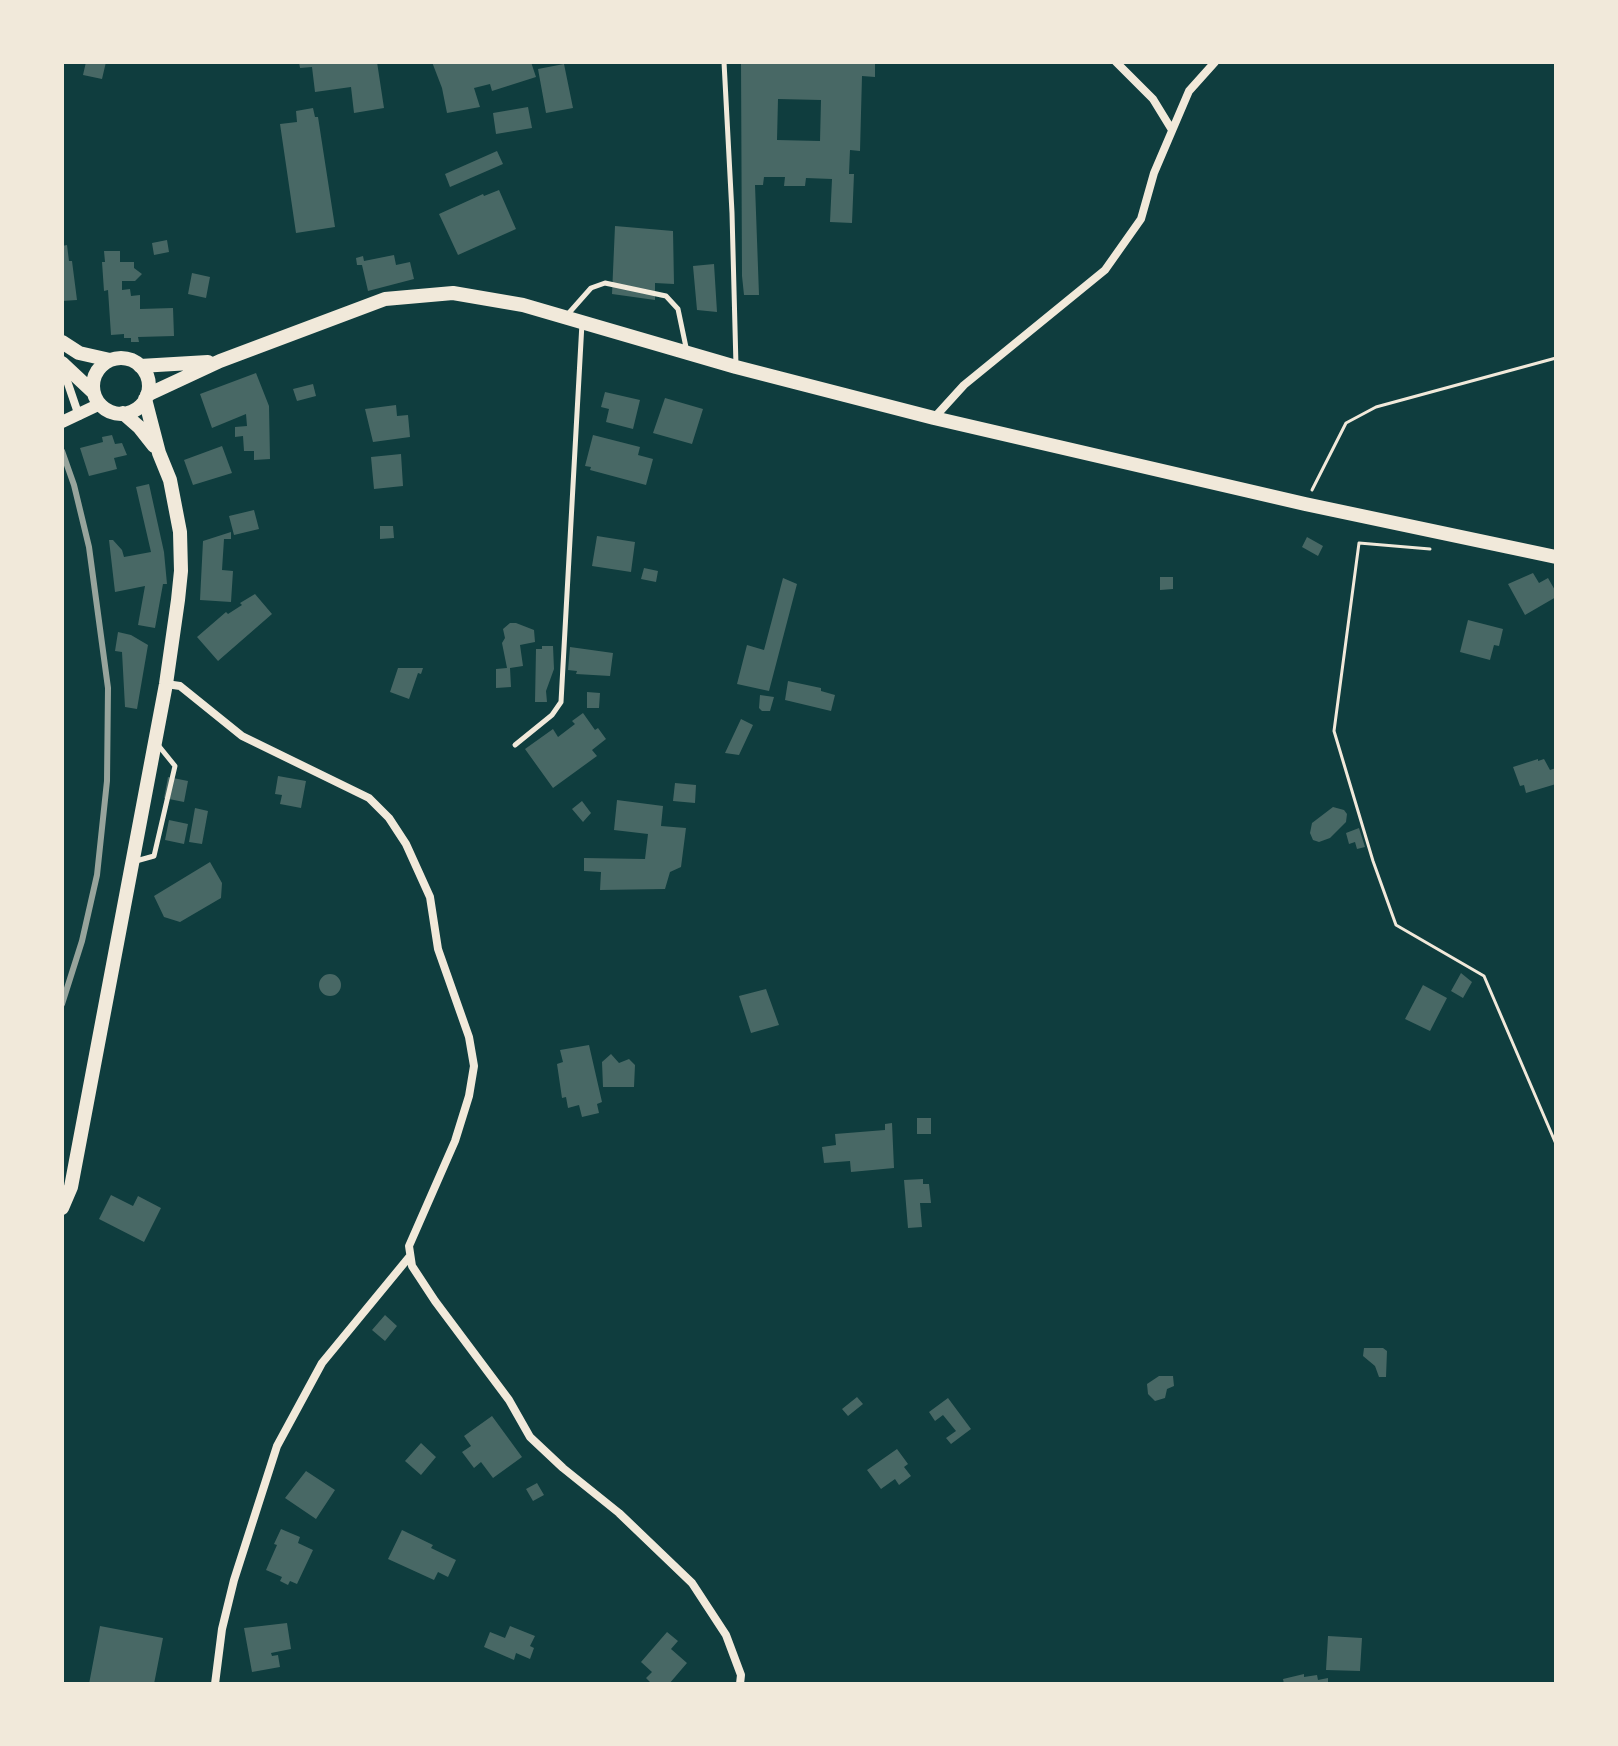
<!DOCTYPE html>
<style>
body{margin:0}
#map{position:relative;width:1618px;height:1746px;overflow:hidden;background:#0f3d3e;font-family:Manrope,sans-serif}
canvas{display:block}
.frame{position:absolute;inset:0;border:64px solid #f1e9da;pointer-events:none}
</style>
<div id="map">
<canvas width="1618" height="1746"></canvas>
<div class="frame"></div>
</div>
<script>
const context = document.querySelector('canvas').getContext('2d');
context.lineJoin = 'round';
function fill(path, color) {
  context.fillStyle = color;
  context.fill(path, 'evenodd');
}
function poly(rows) {
  const path = new Path2D();
  for (const r of rows) {
    if (r.length === 3) {
      path.moveTo(r[0] + r[2], r[1]);
      path.arc(r[0], r[1], r[2], 0, 2 * Math.PI);
      continue;
    }
    path.moveTo(r[0], r[1]);
    for (let i = 2; i < r.length; i += 2) path.lineTo(r[i], r[i + 1]);
  }
  return path;
}
function strokePath(path, color, width, dash) {
  context.strokeStyle = color;
  context.lineWidth = width;
  context.lineCap = dash ? 'butt' : 'round';
  context.setLineDash(dash || []);
  context.stroke(path);
}
fill(poly([
 [86,62,106,62,102,79,83,75],
 [299,62,377,62,384,108,354,113,351,87,315,92,312,67,300,68],
 [432,62,531,62,536,77,492,91,490,84,474,88,480,107,447,113,442,88],
 [741,62,875,62,875,77,862,76,860,151,850,150,849,174,854,174,852,223,830,222,832,179,806,178,805,186,784,186,785,177,764,177,763,185,755,185,759,295,744,295,742,276],
 [778,99,821,100,820,141,777,140],
 [564,64,573,108,546,113,538,69],
 [528,107,532,128,496,134,493,113],
 [313,108,315,117,318,117,335,227,296,233,280,124,297,122,296,111],
 [497,151,503,164,450,187,445,174],
 [499,190,516,229,458,255,439,214,483,194,484,196],
 [615,226,673,231,674,284,655,283,655,300,612,294],
 [167,240,169,252,154,255,152,243],
 [67,245,69,261,72,261,77,300,62,301,62,246],
 [104,251,120,251,120,262,134,262,134,268,142,274,135,281,122,281,122,290,130,289,131,296,140,295,140,309,173,308,174,336,138,337,139,342,131,342,131,338,124,338,124,334,111,335,108,290,104,291,102,262,105,262],
 [394,255,396,265,410,262,414,279,368,291,362,265,357,265,356,258,363,256,364,261],
 [714,264,717,312,697,310,693,266],
 [192,273,210,277,206,298,188,294],
 [256,373,269,406,270,459,254,460,254,451,244,451,243,436,235,437,235,427,247,426,246,414,212,428,200,394],
 [313,384,316,396,297,401,293,389],
 [605,392,640,400,633,429,606,422,609,409,601,407],
 [665,398,703,409,692,444,653,433],
 [396,405,397,416,408,415,410,437,373,442,365,409],
 [112,435,115,444,122,443,127,455,114,458,117,469,89,476,80,448,103,442,102,437],
 [593,435,640,447,638,455,653,459,646,485,590,470,591,467,585,466],
 [222,446,232,473,193,485,184,460],
 [401,454,403,486,374,489,371,457],
 [149,484,164,552,167,584,163,584,155,628,138,625,145,586,115,592,109,540,113,540,122,550,124,557,151,552,136,487],
 [254,510,259,529,234,535,229,516],
 [380,526,393,526,394,538,380,539],
 [231,532,231,539,224,539,222,570,233,571,231,602,200,600,203,541],
 [597,536,635,542,631,572,592,566],
 [1307,537,1323,546,1318,556,1302,547],
 [644,568,658,571,656,582,641,579],
 [1533,573,1539,583,1548,578,1556,592,1556,597,1525,615,1508,584],
 [1160,577,1173,577,1173,589,1160,590],
 [783,578,797,584,769,691,737,684,747,645,764,650],
 [255,594,272,614,218,661,197,637,226,612,228,614,242,605,240,603],
 [1468,620,1503,629,1499,646,1494,645,1490,660,1460,652],
 [510,623,516,623,534,630,535,642,520,645,523,666,510,668,511,687,496,688,496,669,507,668,502,643,505,638,503,629],
 [118,632,131,635,148,645,137,709,125,707,122,652,115,651],
 [542,646,553,646,554,669,546,691,547,702,535,702,536,649,542,649],
 [570,647,613,653,610,676,576,674,577,671,568,670],
 [398,668,423,668,421,674,418,673,409,699,390,692],
 [788,681,821,688,821,691,835,695,831,711,785,700],
 [587,692,600,693,599,708,587,708],
 [760,695,774,697,770,711,762,711,759,708],
 [583,713,595,730,598,728,606,739,592,750,597,756,553,788,525,749,553,729,558,737,575,724,572,721],
 [741,719,753,725,739,755,725,753],
 [1538,759,1538,761,1544,759,1550,770,1556,768,1556,784,1526,793,1524,785,1520,786,1513,767],
 [278,776,306,781,301,808,280,804,282,795,275,794],
 [168,777,188,781,184,802,164,798],
 [675,783,696,785,695,803,673,801],
 [617,800,663,806,661,826,686,828,681,867,670,872,665,889,600,890,601,872,584,871,584,858,645,859,648,834,614,830],
 [582,801,591,813,583,822,572,809],
 [1333,807,1344,810,1347,814,1346,822,1330,838,1319,842,1313,840,1310,833,1312,823],
 [195,808,208,811,202,844,189,842],
 [169,820,188,824,184,844,165,840],
 [1359,828,1365,847,1357,849,1355,842,1349,844,1346,833],
 [210,862,222,883,221,898,180,922,164,917,154,896],
 [1461,973,1472,982,1463,998,1451,991],
 [330,985,11],
 [1423,985,1447,998,1430,1031,1405,1019],
 [766,989,779,1025,751,1033,739,996],
 [589,1045,602,1102,597,1104,599,1113,582,1117,579,1105,568,1108,566,1097,562,1098,557,1064,563,1062,560,1050],
 [611,1054,619,1063,629,1059,635,1065,634,1087,603,1087,602,1062],
 [917,1118,931,1118,931,1134,917,1134],
 [892,1123,894,1168,851,1172,850,1161,824,1163,822,1147,836,1145,835,1134,885,1130,885,1124],
 [923,1179,923,1184,929,1184,931,1203,920,1203,922,1227,908,1228,904,1180],
 [111,1195,133,1206,138,1196,161,1208,144,1242,99,1219],
 [385,1315,397,1326,385,1341,372,1330],
 [1364,1348,1383,1348,1387,1351,1386,1377,1379,1377,1375,1366,1363,1356],
 [1159,1376,1173,1376,1174,1386,1167,1389,1165,1398,1155,1401,1148,1394,1147,1384],
 [857,1397,863,1404,848,1416,842,1409],
 [948,1398,971,1429,951,1444,946,1438,956,1431,943,1415,935,1421,929,1412],
 [492,1416,522,1457,493,1478,481,1462,474,1468,462,1452,471,1446,464,1436],
 [421,1443,436,1457,421,1475,405,1461],
 [897,1449,908,1464,904,1467,911,1476,899,1485,895,1479,881,1489,867,1470],
 [306,1471,335,1490,316,1519,285,1498],
 [537,1483,544,1495,533,1501,526,1489],
 [281,1529,300,1537,298,1543,313,1550,297,1584,290,1581,288,1585,280,1581,282,1577,266,1570,277,1545,274,1544],
 [402,1530,433,1545,431,1548,456,1560,448,1577,438,1572,434,1580,388,1559],
 [287,1623,291,1649,271,1653,272,1656,278,1655,280,1667,252,1672,244,1628],
 [100,1626,163,1638,154,1684,89,1684],
 [510,1626,535,1636,530,1646,534,1648,530,1659,516,1653,514,1660,484,1647,490,1632,505,1638],
 [667,1632,678,1641,671,1649,687,1663,669,1684,652,1684,646,1678,652,1672,641,1662],
 [1328,1636,1362,1638,1360,1671,1326,1670],
 [1304,1674,1304,1677,1317,1675,1318,1680,1328,1678,1328,1684,1284,1684,1283,1679]
]), '#486865');
strokePath(poly([
 [1312,490,1346,423,1376,407,1556,358],
 [1430,549,1359,543,1334,731,1373,861,1396,925,1484,976,1556,1144]
]), '#f1e9da', 3);
strokePath(poly([
 [724,62,732,213,736,366],
 [568,314,591,288,605,283,666,296,678,309,687,352],
 [515,745,552,715,561,702,582,323],
 [136,861,154,856,175,766,158,745]
]), '#f1e9da', 5);
strokePath(poly([
 [1116,62,1153,99,1172,130],
 [62,366,79,416],
 [934,418,964,385,1105,270,1141,219,1154,173,1189,91,1215,62],
 [166,684,180,686,242,736,369,798,389,818,406,844,430,897,438,949,469,1037,474,1066,469,1096,455,1141,409,1246,412,1266,435,1301,509,1400,530,1437,563,1468,619,1513,692,1583,726,1635,741,1675,740,1684],
 [215,1684,222,1629,234,1580,277,1446,322,1363,410,1256]
]), '#f1e9da', 8);
strokePath(poly([
 [62,422,100,404]
]), '#f1e9da', 12);
strokePath(poly([
 [62,342,79,353,110,360],
 [121,386,28],
 [62,363,94,393],
 [123,413,139,427,154,446],
 [62,1208,71,1187,166,684,178,600,181,571,180,532,170,480,159,453,145,399]
]), '#f1e9da', 14);
strokePath(poly([
 [140,366,208,362],
 [147,395,220,361,385,299,453,293,523,305,736,367,934,418,1305,504,1556,557]
]), '#f1e9da', 14);
strokePath(poly([
 [62,451,74,485,89,547,108,688,107,781,97,875,82,941,62,1004]
]), '#97a49c', 6);
</script>
